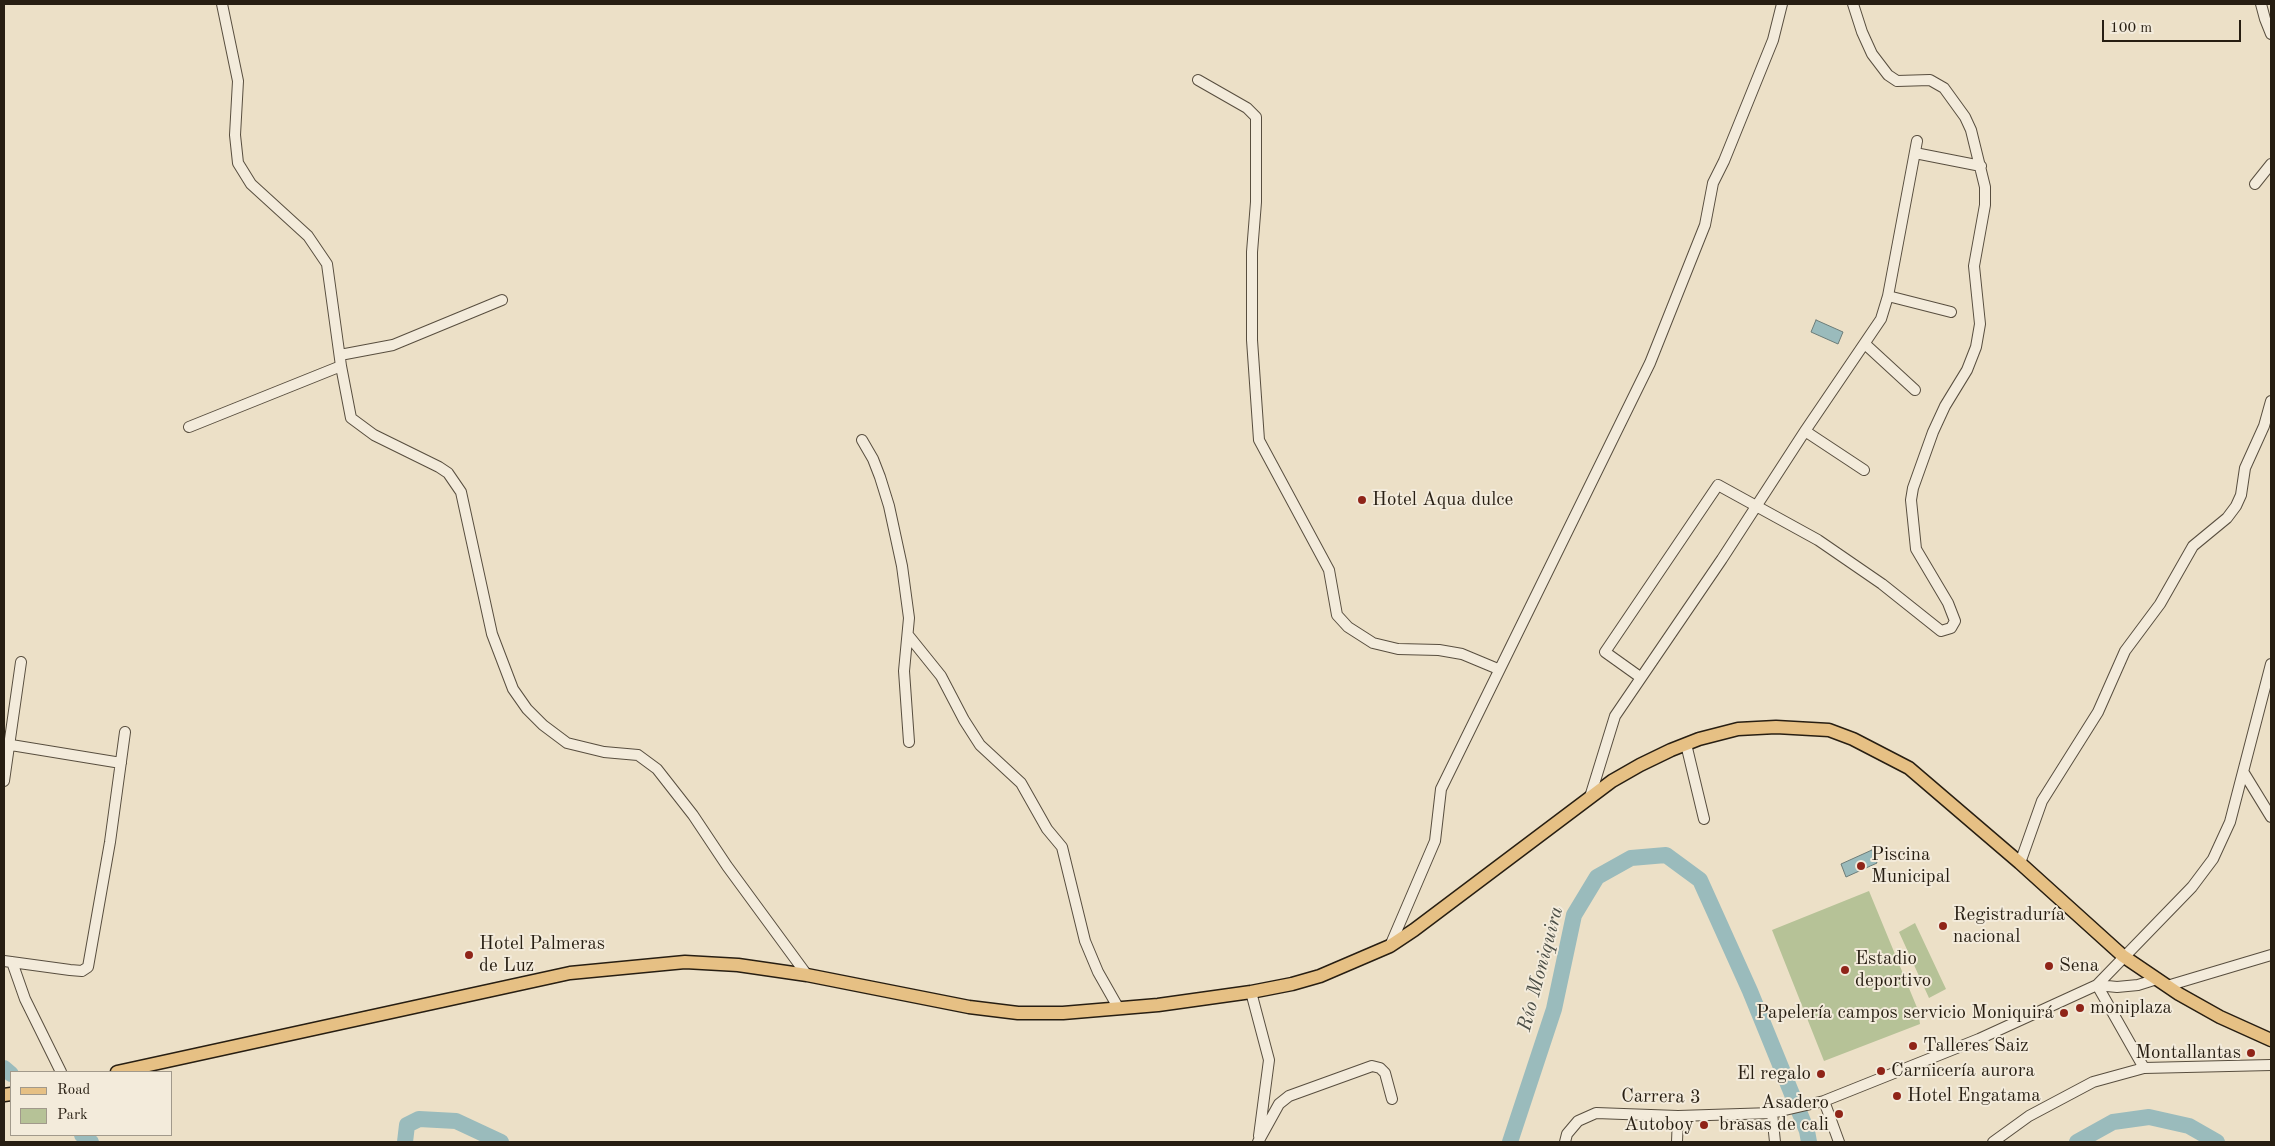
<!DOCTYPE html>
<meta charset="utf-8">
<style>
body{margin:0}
#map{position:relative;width:2275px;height:1146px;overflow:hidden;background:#ece0c7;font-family:"Old Standard TT",serif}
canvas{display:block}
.frame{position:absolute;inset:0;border:5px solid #271e12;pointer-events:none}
.legend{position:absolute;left:10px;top:1071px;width:162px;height:65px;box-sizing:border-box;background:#f3ebdb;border:1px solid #a1998b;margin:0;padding:6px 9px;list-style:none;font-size:15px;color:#271e12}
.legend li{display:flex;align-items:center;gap:10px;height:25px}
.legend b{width:25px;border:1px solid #a1998b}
.scale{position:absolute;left:2102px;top:20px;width:139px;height:22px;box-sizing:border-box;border:2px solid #271e12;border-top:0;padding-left:6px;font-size:15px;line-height:18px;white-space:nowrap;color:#271e12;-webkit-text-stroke:4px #f3ebdb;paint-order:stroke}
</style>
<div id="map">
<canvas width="2275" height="1146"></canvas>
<div class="frame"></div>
<ul class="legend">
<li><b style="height:6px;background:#e6c084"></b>Road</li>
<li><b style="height:14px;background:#b6c297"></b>Park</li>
</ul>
<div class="scale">100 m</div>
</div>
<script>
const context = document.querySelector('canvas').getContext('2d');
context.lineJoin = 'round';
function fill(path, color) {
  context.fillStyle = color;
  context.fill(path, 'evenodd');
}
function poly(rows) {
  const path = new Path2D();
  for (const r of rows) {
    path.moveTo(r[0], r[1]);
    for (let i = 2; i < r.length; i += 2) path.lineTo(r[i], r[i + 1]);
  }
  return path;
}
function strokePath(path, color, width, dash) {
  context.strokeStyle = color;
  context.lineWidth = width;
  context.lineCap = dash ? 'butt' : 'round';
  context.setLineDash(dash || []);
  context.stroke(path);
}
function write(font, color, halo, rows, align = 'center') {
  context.font = font + ' "Old Standard TT",serif';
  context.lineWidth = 4;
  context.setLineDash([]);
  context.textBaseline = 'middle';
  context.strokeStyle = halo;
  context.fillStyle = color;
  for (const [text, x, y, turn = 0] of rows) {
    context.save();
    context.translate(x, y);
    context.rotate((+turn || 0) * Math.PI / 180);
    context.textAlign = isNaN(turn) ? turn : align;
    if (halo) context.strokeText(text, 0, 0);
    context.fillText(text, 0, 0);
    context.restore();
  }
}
fill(poly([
 [1869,891,1918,1010,1920,1024,1824,1061,1772,930],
 [1915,923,1946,989,1929,998,1899,932]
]), '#b6c297');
const water = poly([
 [1816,320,1843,332,1838,344,1811,332,1816,320],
 [1872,850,1877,863,1846,877,1841,864,1872,850]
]);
fill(water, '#9abbbc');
strokePath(water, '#6c7c78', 1);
strokePath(poly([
 [4,1068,11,1074],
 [82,1135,91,1142],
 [405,1142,407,1125,419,1119,456,1121,501,1142],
 [1510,1142,1554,1009,1574,915,1597,877,1631,858,1666,855,1700,880,1750,991,1807,1131,1809,1142],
 [2077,1142,2113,1122,2149,1117,2189,1126,2217,1142]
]), '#9abbbc', 16);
const minor = poly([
 [222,4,238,81,235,135,238,163,251,184,308,236,327,264,341,366,351,418,374,435,439,467,448,473,461,492,492,634,513,689,527,709,543,725,567,743,604,752,638,755,657,769,693,815,727,866,807,975],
 [2261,4,2265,19,2271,34],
 [1198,80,1247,108,1256,117,1256,202,1252,252,1252,340,1259,440,1329,570,1337,615,1348,627,1373,643,1398,649,1439,650,1462,654,1498,669],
 [1915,153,1981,166],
 [2255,184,2271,164],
 [1888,296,1951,312],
 [1865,344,1915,390],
 [340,355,393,345,502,300],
 [189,427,341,366],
 [1805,431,1864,470],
 [862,440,873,459,880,477,889,506,902,566,909,618,904,671,909,742],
 [908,635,941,676,964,720,980,745,1021,783,1047,829,1062,847,1085,941,1098,972,1119,1009],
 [1640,677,1605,652,1718,485,1818,540,1882,584,1941,631,1951,628,1955,621,1948,603,1916,549,1911,500,1913,488,1933,432,1945,406,1967,370,1976,347,1980,324,1974,266,1985,205,1985,187,1971,130,1965,117,1944,88,1930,80,1897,81,1888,75,1872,54,1862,32,1853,4],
 [5,744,121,763],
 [1686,744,1704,819],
 [2244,773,2271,817],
 [4,781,21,662],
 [1590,797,1615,716,1722,559,1805,431,1881,319,1888,296,1917,141],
 [2020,863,2042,801,2098,712,2125,651,2160,604,2193,546,2227,518,2236,506,2241,495,2245,468,2264,426,2271,401],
 [1390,946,1435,841,1441,789,1650,363,1705,225,1713,183,1724,161,1773,40,1782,4],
 [4,961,70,970,82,971,88,967,110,842,125,732],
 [12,962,25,999,61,1072],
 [2097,985,2144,1068],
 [2097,985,2117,987,2138,985,2157,979],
 [2167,986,2271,955],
 [1251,992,1269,1060,1259,1136],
 [1824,1101,1839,1142],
 [1772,1113,1775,1142],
 [1258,1142,1279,1104,1289,1096,1372,1066,1380,1068,1385,1073,1392,1099],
 [1565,1142,1567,1134,1578,1121,1596,1113,1678,1116,1772,1113,1824,1101,1979,1039,2097,985,2192,887,2213,859,2230,822,2271,664],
 [1677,1142,1678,1116],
 [1993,1142,2029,1116,2093,1082,2144,1068,2271,1065]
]);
const major = poly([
 [117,1072,570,973,685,962,738,965,807,975,969,1007,1018,1013,1063,1013,1158,1005,1251,992,1292,984,1320,976,1390,946,1414,930,1612,781,1640,765,1671,750,1699,739,1738,729,1776,727,1829,730,1853,739,1909,768,2020,863,2123,956,2179,994,2220,1017,2271,1040],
 [4,1095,11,1094]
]);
strokePath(minor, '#584e3f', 12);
strokePath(major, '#271e12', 15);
strokePath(minor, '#f3ebdb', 10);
strokePath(major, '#e6c084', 12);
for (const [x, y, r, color] of [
 [1362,500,5,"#8f2418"],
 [1861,866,5,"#8f2418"],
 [1943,926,5,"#8f2418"],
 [469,955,5,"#8f2418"],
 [2049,966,5,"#8f2418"],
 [1845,970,5,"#8f2418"],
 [2080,1008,5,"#8f2418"],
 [2064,1013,5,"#8f2418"],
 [1913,1046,5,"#8f2418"],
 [2251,1053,5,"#8f2418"],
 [1881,1071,5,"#8f2418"],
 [1821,1074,5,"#8f2418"],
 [1897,1096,5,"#8f2418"],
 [1839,1114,5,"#8f2418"],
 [1704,1125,5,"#8f2418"]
]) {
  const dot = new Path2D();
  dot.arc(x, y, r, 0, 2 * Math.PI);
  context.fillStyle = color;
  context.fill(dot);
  strokePath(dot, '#f3ebdb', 2);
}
write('19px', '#271e12', '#f3ebdb', [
 ["Hotel Aqua dulce",1372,500],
 ["Piscina",1871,855],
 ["Municipal",1871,877],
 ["Registraduría",1953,915],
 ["nacional",1953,937],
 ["Hotel Palmeras",479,944],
 ["de Luz",479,966],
 ["Estadio",1855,959],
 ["deportivo",1855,981],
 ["Sena",2059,966],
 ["moniplaza",2090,1008],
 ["Papelería campos servicio Moniquirá",2054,1013,"right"],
 ["Talleres Saiz",1923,1046],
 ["Montallantas",2241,1053,"right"],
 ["Carnicería aurora",1891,1071],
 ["El regalo",1811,1074,"right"],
 ["Hotel Engatama",1907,1096],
 ["Asadero",1829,1103,"right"],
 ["brasas de cali",1829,1125,"right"],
 ["Autoboy",1694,1125,"right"]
], 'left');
write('19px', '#271e12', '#f3ebdb', [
 ["Carrera 3",1661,1097,1]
]);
write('italic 20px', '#4a4d45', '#f3ebdb', [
 ["Río Moniquira",1541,969,-75]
]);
</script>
